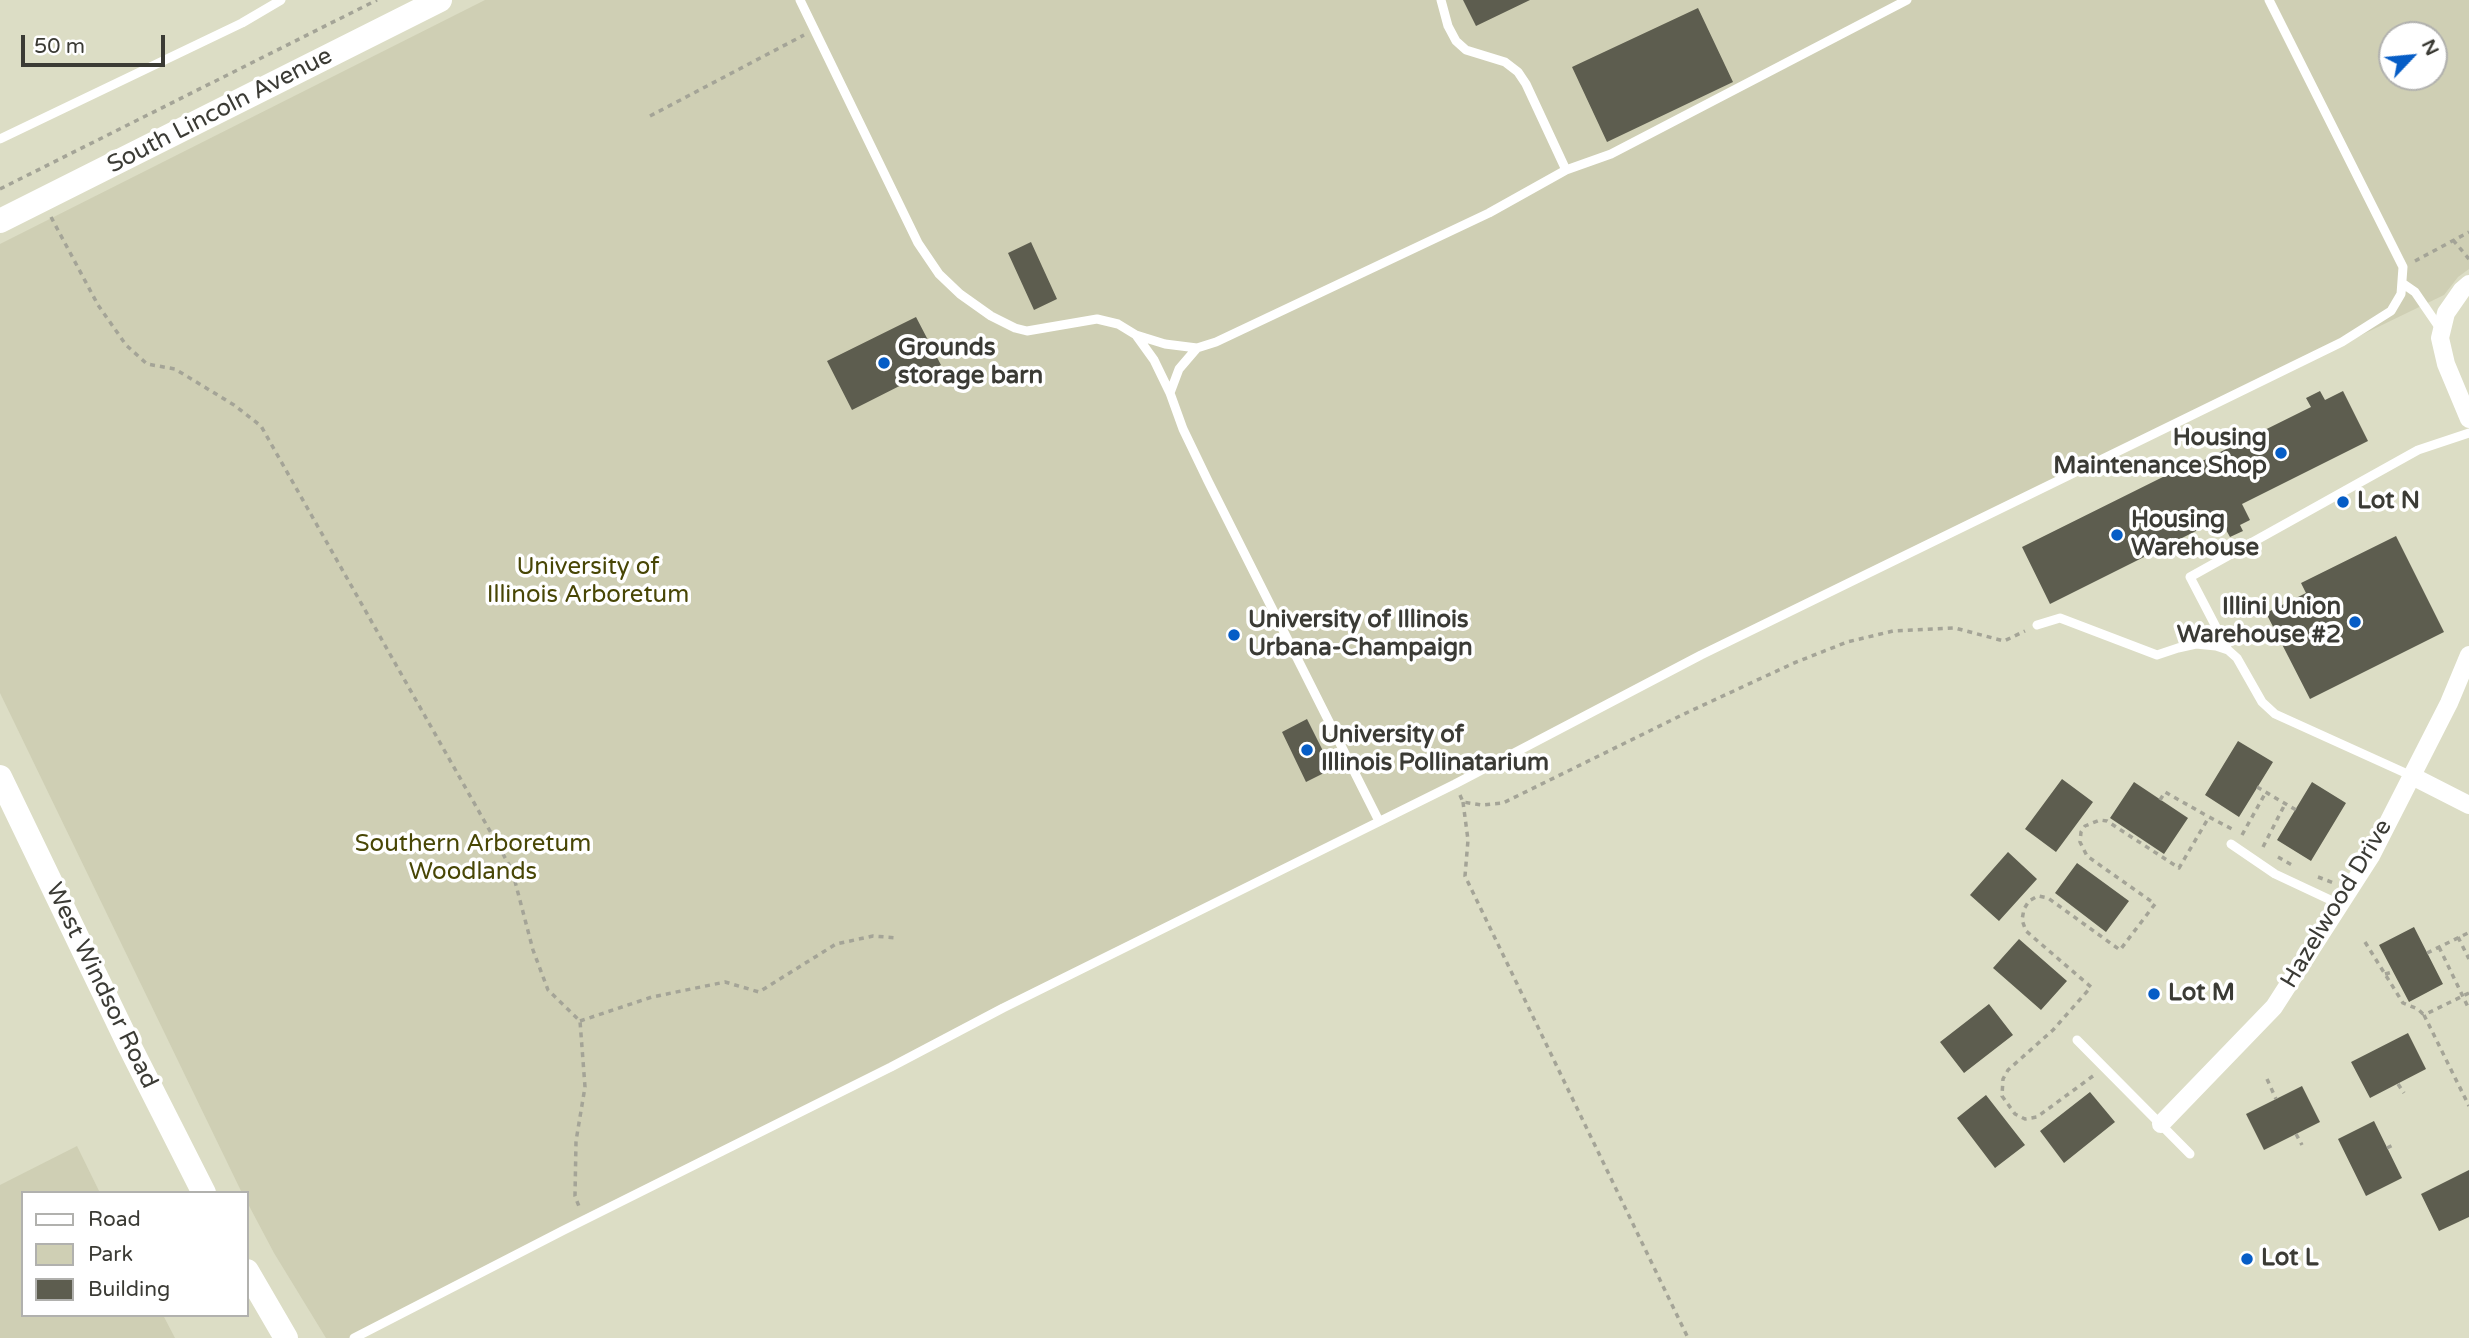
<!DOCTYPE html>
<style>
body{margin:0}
#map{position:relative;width:2469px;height:1338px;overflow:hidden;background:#e6e7d6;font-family:"Varela Round",sans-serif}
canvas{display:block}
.legend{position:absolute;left:21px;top:1191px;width:228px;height:126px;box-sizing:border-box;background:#fff;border:2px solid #b1b1ae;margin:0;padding:9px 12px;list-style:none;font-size:21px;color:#3b3b35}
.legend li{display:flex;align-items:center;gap:14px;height:35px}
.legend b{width:35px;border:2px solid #b1b1ae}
.north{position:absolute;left:2378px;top:21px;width:70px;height:70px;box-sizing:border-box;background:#fff;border:2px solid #b1b1ae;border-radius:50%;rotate:64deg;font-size:19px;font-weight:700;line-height:28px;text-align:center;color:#3b3b35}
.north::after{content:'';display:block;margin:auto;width:24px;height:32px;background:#065dc6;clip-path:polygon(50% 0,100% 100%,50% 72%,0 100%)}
.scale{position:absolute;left:21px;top:35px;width:144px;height:32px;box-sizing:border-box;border:4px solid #3b3b35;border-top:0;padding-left:9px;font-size:21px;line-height:24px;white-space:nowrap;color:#3b3b35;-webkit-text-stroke:5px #fff;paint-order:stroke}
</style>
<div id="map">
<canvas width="2469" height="1338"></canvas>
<ul class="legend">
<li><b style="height:9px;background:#fff"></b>Road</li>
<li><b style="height:19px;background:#cfcfb4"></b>Park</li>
<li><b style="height:19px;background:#5d5d4f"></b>Building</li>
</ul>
<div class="north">N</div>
<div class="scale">50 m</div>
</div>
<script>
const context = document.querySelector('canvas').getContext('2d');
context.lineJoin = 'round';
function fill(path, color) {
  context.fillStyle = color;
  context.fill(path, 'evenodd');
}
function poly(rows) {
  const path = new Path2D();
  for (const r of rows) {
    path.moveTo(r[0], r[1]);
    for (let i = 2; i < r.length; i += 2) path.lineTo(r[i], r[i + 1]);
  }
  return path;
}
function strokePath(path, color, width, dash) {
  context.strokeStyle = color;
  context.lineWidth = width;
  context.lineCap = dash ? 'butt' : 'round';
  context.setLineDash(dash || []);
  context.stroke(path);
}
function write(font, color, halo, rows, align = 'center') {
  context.font = font + ' "Varela Round",sans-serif';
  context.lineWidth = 7;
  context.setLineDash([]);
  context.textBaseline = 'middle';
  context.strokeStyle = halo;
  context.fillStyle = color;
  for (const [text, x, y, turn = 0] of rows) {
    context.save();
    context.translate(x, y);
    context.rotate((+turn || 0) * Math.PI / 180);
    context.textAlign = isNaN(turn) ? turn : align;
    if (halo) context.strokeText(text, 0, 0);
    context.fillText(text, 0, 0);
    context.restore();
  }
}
fill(poly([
 [0,0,2469,0,2469,1338,0,1338],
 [2392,35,2434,35,2434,77,2392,77],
 [23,1193,247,1193,247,1315,23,1315]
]), '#dcddc5');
fill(poly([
 [485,0,2469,0,2469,269,2458,277,2444,295,1701,655,354,1338,326,1338,274,1253,247,1202,247,1193,242,1193,0,693,0,244],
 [2392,35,2434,35,2434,77,2392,77],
 [77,1146,100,1193,23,1193,23,1315,163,1315,175,1338,0,1338,0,1185]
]), '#cfcfb4');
fill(poly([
 [1463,0,1530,0,1476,26],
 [1698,8,1733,82,1607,142,1572,67],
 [1031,242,1057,299,1034,310,1008,253],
 [916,317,941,365,852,410,827,361],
 [2320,391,2325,400,2343,391,2368,441,2242,504,2250,520,2240,525,2243,531,2230,537,2220,519,2050,604,2022,547,2185,466,2186,469,2311,407,2306,398],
 [2396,536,2444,632,2310,699,2266,613,2306,593,2301,583],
 [1307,719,1332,769,1306,782,1282,732],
 [2238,741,2273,762,2239,817,2205,795],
 [2062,779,2093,802,2056,852,2025,829],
 [2134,782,2188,818,2164,854,2110,818],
 [2312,782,2346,803,2311,861,2277,840],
 [2008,852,2037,879,1999,921,1970,895],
 [2077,863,2129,901,2106,932,2055,893],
 [2414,927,2443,984,2409,1002,2379,945],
 [2019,939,2067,981,2041,1010,1993,968],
 [1989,1004,2013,1035,1964,1073,1940,1042],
 [2408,1033,2426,1069,2370,1098,2351,1062],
 [2302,1086,2320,1122,2264,1150,2246,1114],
 [2090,1092,2115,1122,2064,1163,2040,1131],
 [1986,1095,2025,1145,1995,1168,1957,1118],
 [2374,1121,2402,1178,2366,1196,2338,1139],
 [2469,1170,2469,1217,2439,1231,2421,1194]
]), '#5d5d4f');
strokePath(poly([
 [650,116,804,35],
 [0,189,377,0],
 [51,217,98,305,126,345,147,364,175,369,234,405,261,426,512,870,533,950,548,990,580,1021,585,1087,576,1141,575,1196,580,1209],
 [2453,240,2469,259],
 [2415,261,2469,232],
 [2257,787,2296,810],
 [1460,795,1463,802,1482,805,1503,803,1684,714,1794,663,1847,642,1893,631,1955,628,2004,641,2025,631],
 [2160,800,2165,792,2209,817],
 [1463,802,1468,840,1465,876,1688,1338],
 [2242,835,2266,792],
 [2263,847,2285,804],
 [2278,857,2292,865],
 [2318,877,2334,883],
 [2458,937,2469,959],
 [2365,942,2403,1003,2418,1009,2424,1015],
 [2439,947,2468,1007],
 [2427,953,2468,933],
 [2385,974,2393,972],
 [2469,993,2424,1015,2469,1106],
 [580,1021,652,997,725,982,759,992,836,944,873,936,898,938],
 [2093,1076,2037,1117,2025,1119,2015,1114,2002,1096,2003,1079,2008,1070,2053,1030,2091,987,2026,931,2022,920,2024,909,2029,901,2038,896,2048,898,2120,950,2155,904,2087,856,2080,842,2081,832,2085,826,2100,820,2107,821,2179,868,2209,817,2232,829],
 [2267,1079,2276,1099],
 [2398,1084,2404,1093],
 [2296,1134,2302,1145],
 [2387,1148,2393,1145]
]), '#a4a497', 3.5, [5, 5]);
strokePath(poly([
 [800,0,918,243,939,274,960,294,991,316,1015,328,1027,331,1097,319,1118,324,1136,335,1154,360,1170,393,1183,429,1208,481,1379,821],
 [1441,0,1448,26,1456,41,1466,50,1505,62,1518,72,1526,84,1566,170],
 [0,139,242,23,281,0],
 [2402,283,2415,292,2441,330],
 [1136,335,1165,344,1197,348],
 [1170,393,1179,369,1197,348,1216,342,1489,213,1566,170,1611,154,1907,0],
 [2037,625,2060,618,2157,655,2178,648,2196,644,2216,646,2228,650,2237,658,2262,702,2275,714,2412,776],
 [2228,650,2190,577,2418,450,2469,433],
 [2231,844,2275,874,2339,904],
 [2077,1040,2190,1154],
 [354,1338,564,1230,891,1067,1003,1008,1455,784,1701,655,2342,342,2391,311,2401,294,2403,267,2269,0]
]), '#fff', 9);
strokePath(poly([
 [2469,284,2462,290,2446,313,2440,338,2446,364,2469,419],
 [2412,776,2469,805],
 [2161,1124,2274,1007,2371,856,2449,703,2469,655]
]), '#fff', 18);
strokePath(poly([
 [0,221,440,0],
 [0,777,129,1045,204,1193],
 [247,1271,286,1338]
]), '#fff', 24);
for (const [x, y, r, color] of [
 [884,363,7,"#065dc6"],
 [2281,453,7,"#065dc6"],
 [2343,502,7,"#065dc6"],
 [2117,535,7,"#065dc6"],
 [2355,622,7,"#065dc6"],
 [1234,635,7,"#065dc6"],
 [1307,750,7,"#065dc6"],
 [2154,994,7,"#065dc6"],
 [2247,1259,7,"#065dc6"]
]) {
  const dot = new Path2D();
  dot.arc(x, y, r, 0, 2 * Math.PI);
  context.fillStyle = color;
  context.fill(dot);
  strokePath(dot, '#fff', 2.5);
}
write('24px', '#3b3b35', '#fff', [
 ["South Lincoln Avenue",220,111,-27],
 ["Hazelwood Drive",2337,904,-59],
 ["West Windsor Road",101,986,64]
]);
write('bold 24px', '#3b3b35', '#fff', [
 ["Grounds",898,349],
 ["storage barn",898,377],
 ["Housing",2267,439,"right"],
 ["Maintenance Shop",2267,467,"right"],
 ["Lot N",2357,502],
 ["Housing",2131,521],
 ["Warehouse",2131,549],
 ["Illini Union",2341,608,"right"],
 ["Warehouse #2",2341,636,"right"],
 ["University of Illinois",1248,621],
 ["Urbana-Champaign",1248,649],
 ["University of",1321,736],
 ["Illinois Pollinatarium",1321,764],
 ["Lot M",2168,994],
 ["Lot L",2261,1259]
], 'left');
write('24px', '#484605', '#fff', [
 ["University of",588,568],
 ["Illinois Arboretum",588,596],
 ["Southern Arboretum",473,845],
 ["Woodlands",473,873]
]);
</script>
